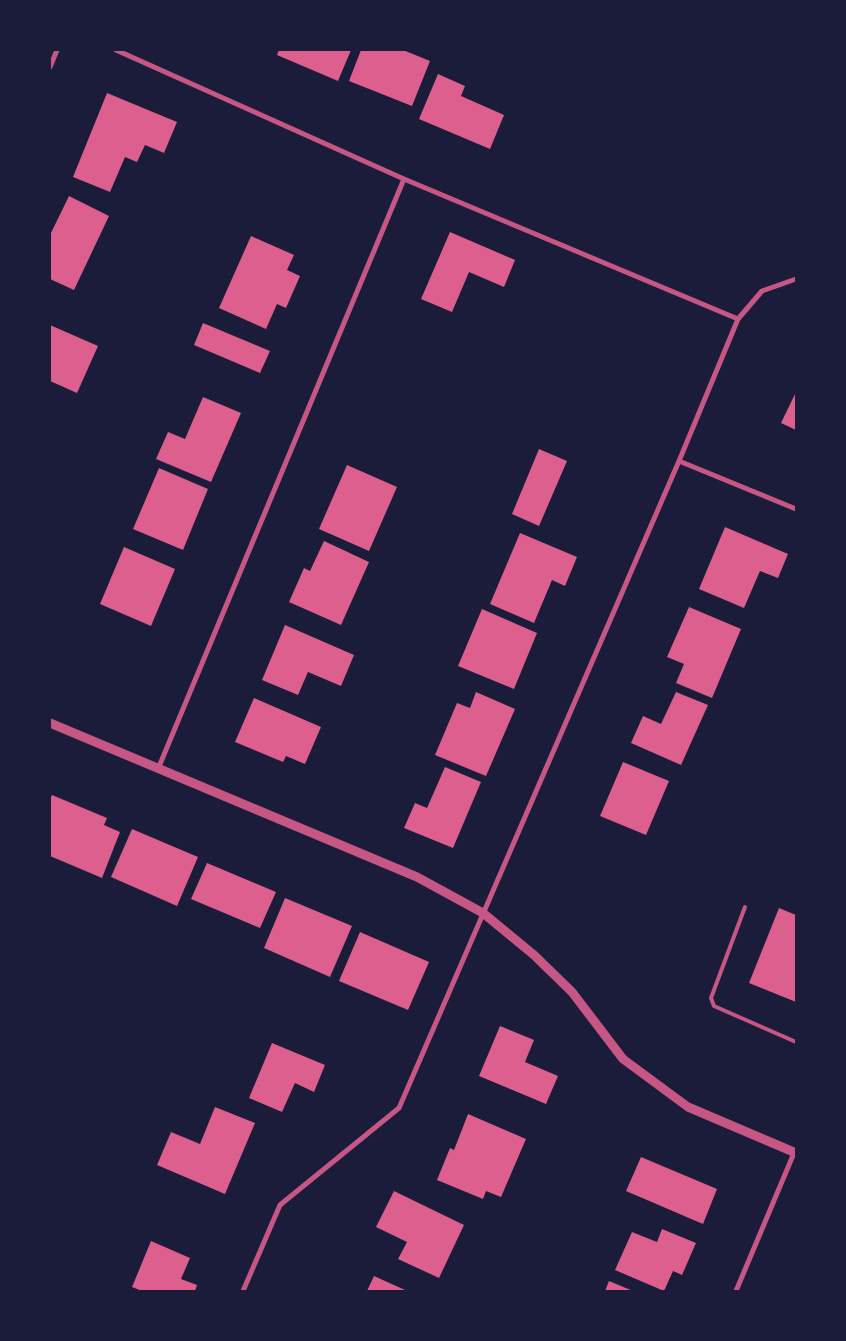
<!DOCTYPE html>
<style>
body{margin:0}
#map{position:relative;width:846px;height:1341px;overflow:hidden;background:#1b1b3a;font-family:Literata,serif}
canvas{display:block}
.frame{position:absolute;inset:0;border:51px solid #1b1b3a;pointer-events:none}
</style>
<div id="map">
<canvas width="846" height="1341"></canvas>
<div class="frame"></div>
</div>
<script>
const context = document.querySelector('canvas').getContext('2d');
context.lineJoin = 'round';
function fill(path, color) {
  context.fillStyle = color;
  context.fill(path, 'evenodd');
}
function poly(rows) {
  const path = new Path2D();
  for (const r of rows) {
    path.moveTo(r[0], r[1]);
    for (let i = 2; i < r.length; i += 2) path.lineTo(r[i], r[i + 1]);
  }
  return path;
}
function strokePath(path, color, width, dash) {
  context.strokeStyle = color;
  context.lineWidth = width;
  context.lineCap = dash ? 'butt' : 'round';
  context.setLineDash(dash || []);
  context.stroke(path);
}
fill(poly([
 [279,50,351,50,338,81,277,55],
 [361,50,403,50,430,61,412,106,349,81],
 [438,74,465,86,461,96,504,115,490,149,419,119],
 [107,93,177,122,164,153,145,145,137,162,125,157,110,192,73,177],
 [69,196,109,216,74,290,50,279,50,235],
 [450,232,515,260,504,287,469,272,452,312,421,299],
 [251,236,294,255,287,270,300,276,286,308,277,304,266,329,219,308],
 [203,323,270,351,260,373,194,345],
 [50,325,98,346,77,393,50,381],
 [796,392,796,430,781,423],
 [203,397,241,413,211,482,156,459,168,432,185,439],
 [539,449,567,461,539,526,512,514],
 [347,465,397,487,369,551,319,529],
 [159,468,208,489,183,550,133,529],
 [725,527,788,554,778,578,760,571,744,608,699,589],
 [520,533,577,557,565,586,552,580,534,623,490,604],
 [324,541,369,562,341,625,289,602,304,568,310,571],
 [124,547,175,569,151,626,100,604],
 [689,607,741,629,712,698,676,683,684,664,667,657],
 [482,609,537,633,514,689,458,666],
 [285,625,354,655,341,686,308,672,298,695,262,680],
 [476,692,515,709,486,776,435,755,457,703,470,708],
 [676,692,708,705,681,765,631,743,643,716,661,724],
 [254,698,321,727,305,764,286,756,283,762,235,742],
 [623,762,669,781,646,835,600,816],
 [445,767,481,782,453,848,404,828,415,803,427,808],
 [52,795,107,818,104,825,120,832,102,878,50,856,50,799],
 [132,829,198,857,177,906,111,877],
 [207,863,276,892,260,928,191,899],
 [285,898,352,926,330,977,264,948],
 [779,908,796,915,796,1002,749,983],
 [360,932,429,962,408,1010,339,981],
 [500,1026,534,1040,525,1062,558,1076,546,1104,479,1076],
 [272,1043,325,1065,314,1092,295,1083,282,1112,249,1098],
 [215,1107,255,1123,225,1194,157,1165,171,1132,200,1144],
 [468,1114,526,1139,501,1197,486,1191,483,1199,437,1180,450,1148,454,1150],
 [641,1157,717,1189,703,1224,626,1191],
 [394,1191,464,1225,439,1278,398,1259,407,1242,376,1227],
 [662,1229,696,1243,682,1275,673,1271,664,1291,615,1270,632,1232,657,1242],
 [151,1241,190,1258,181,1279,197,1285,195,1291,142,1291,132,1287],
 [374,1276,405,1290,404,1291,367,1291],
 [609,1281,633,1291,605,1291]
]), '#dd5f8e');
strokePath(poly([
 [745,907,711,998,714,1006,796,1042]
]), '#c65784', 4);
strokePath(poly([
 [116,50,404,179,738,319],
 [50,67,57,50],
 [679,461,796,509],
 [158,769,404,179],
 [243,1291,280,1205,399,1108,679,461,738,319,762,291,796,279],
 [736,1291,794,1153]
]), '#c65784', 5);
strokePath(poly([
 [50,723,417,877,483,913,534,955,572,992,623,1059,688,1107,796,1153]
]), '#c65784', 9);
</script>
